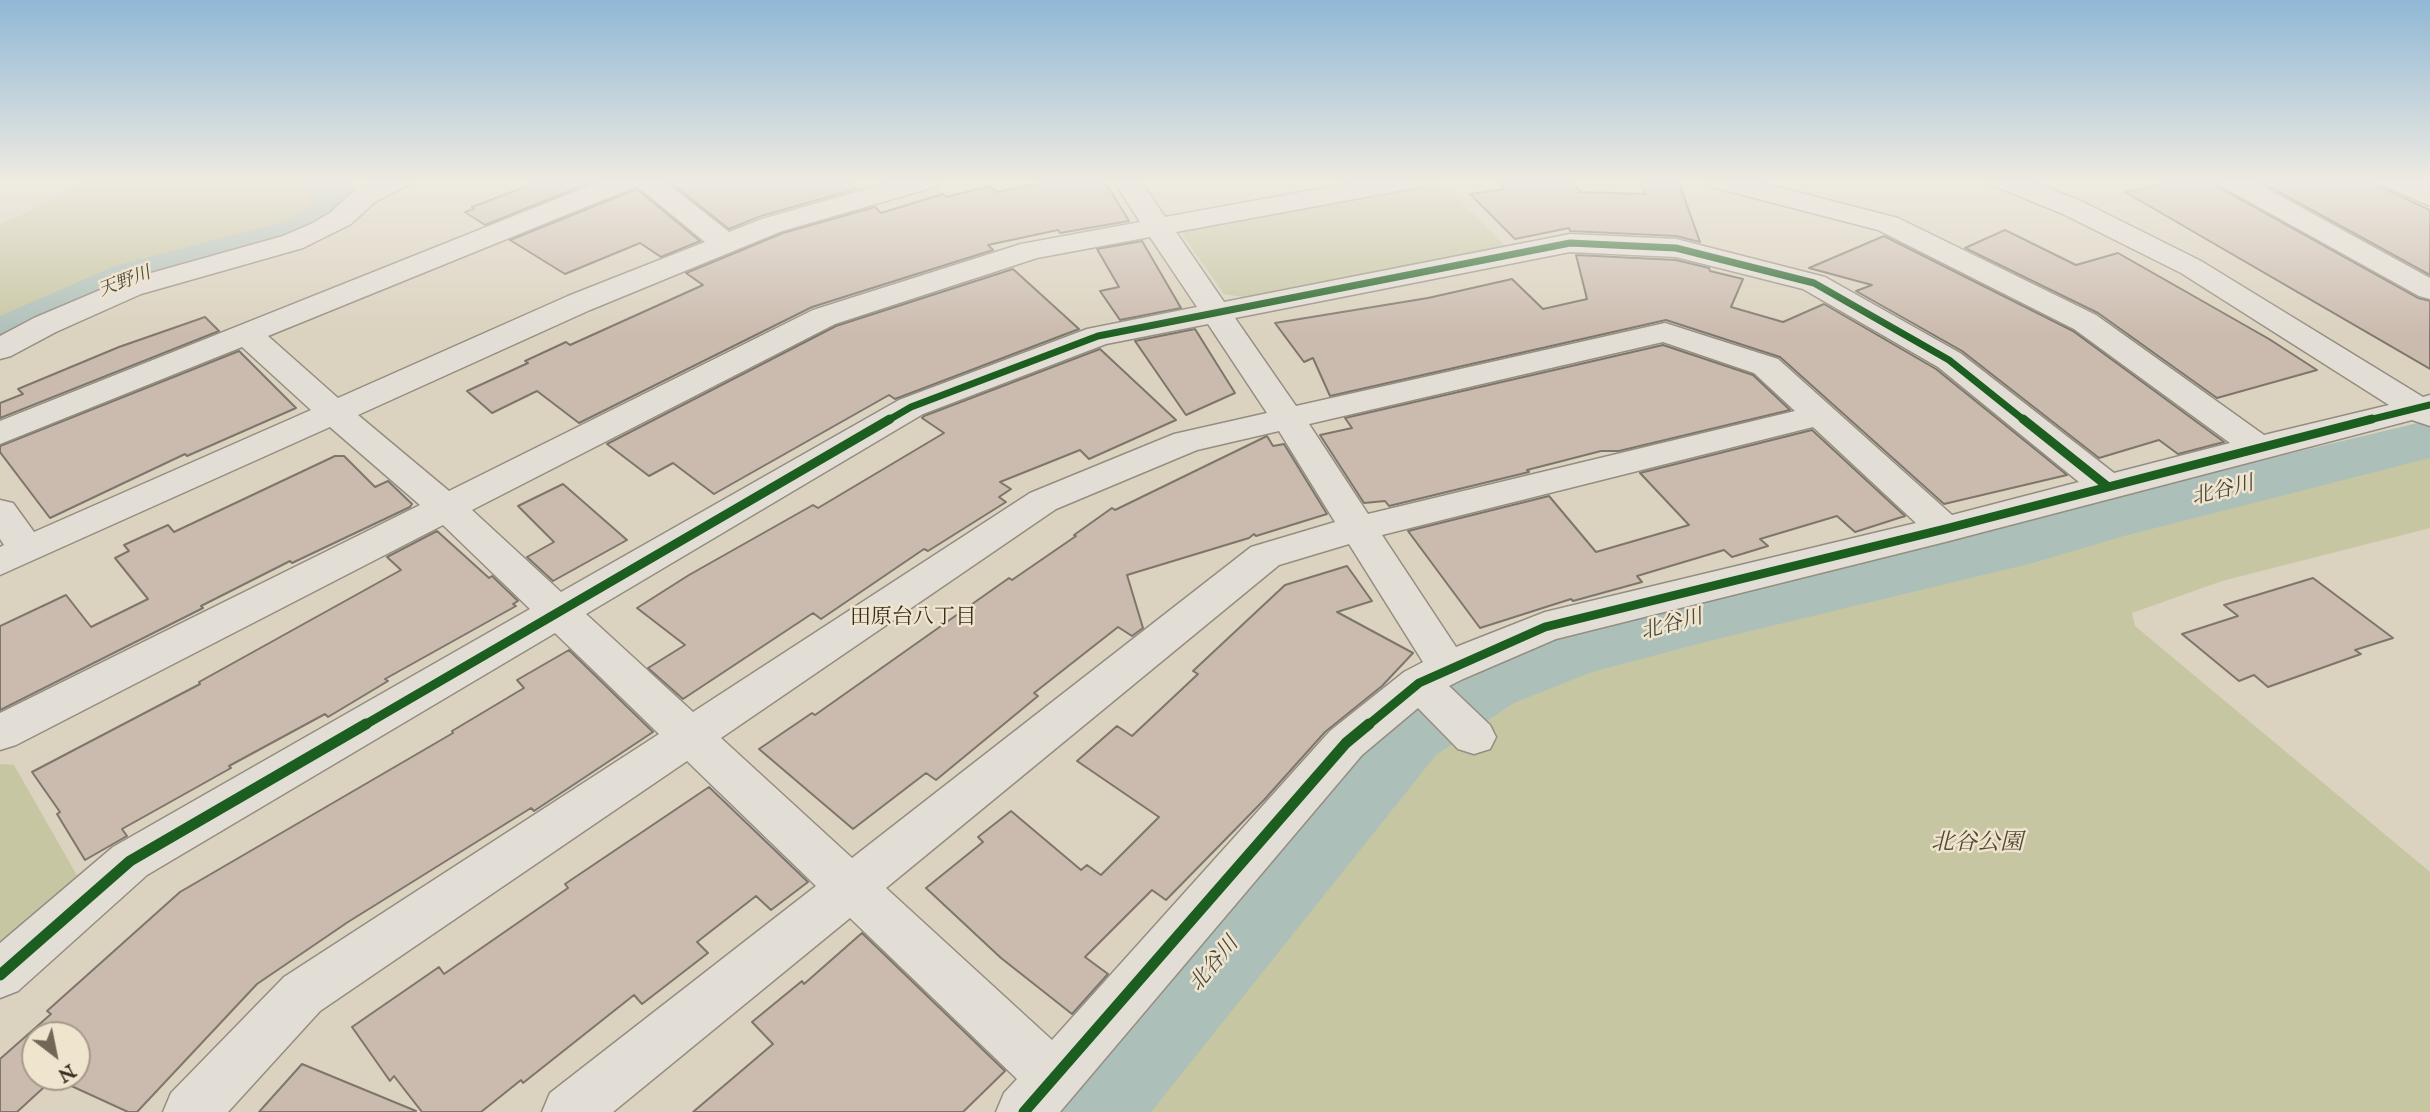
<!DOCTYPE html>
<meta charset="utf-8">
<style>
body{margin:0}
#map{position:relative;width:2430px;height:1112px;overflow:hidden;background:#dbd2bf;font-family:"IM FELL English",serif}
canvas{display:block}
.north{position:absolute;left:21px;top:1021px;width:70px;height:70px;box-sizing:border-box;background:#efe4ce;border:2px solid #a69b88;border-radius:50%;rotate:148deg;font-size:19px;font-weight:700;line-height:28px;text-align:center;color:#392d1e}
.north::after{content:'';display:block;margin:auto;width:24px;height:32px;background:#726756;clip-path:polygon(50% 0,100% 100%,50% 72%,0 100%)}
</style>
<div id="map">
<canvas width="2430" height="1112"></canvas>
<div class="north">N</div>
</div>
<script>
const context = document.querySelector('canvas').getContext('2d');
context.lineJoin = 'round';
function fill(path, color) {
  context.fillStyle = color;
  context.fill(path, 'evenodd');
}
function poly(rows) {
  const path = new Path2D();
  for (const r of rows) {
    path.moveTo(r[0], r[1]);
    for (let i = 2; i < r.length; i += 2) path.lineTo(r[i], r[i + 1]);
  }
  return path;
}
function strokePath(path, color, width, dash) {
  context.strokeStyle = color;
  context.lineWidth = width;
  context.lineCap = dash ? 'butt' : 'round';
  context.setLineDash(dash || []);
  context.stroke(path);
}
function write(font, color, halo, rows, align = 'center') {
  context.font = font + ' "IM FELL English","Noto Serif JP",serif';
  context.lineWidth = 5;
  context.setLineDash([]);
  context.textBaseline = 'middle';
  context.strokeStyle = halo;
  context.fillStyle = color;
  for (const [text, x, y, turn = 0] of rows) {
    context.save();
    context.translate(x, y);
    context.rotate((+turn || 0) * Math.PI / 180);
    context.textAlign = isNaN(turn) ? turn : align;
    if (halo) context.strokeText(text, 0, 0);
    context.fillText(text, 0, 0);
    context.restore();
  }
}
fill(poly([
 [85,180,310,180,333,201,319,219,118,277,0,328,0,224,38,207],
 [1442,182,1506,247,1243,297,1224,294,1182,234,1187,227],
 [2430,454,2430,528,2222,581,2132,613,2135,626,2430,872,2430,1112,1126,1112,1206,1007,1384,790,1450,734,1507,698,1574,667,2041,552,2152,527,2300,485],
 [0,764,14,765,79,879,0,951]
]), '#c7c6a3');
fill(poly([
 [302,180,348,180,366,206,344,229,314,243,151,288,19,348,0,352,0,316,115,266,280,223,316,203,303,186,302,180],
 [2430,420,2430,458,2124,536,2033,563,1713,640,1592,672,1514,703,1436,755,1151,1112,1043,1112,1057,1079,1382,713,1462,665,1574,625,1713,590,2028,520,2109,497,2430,420]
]), '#adbfb9');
const building = poly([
 [543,180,597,180,485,225,465,212,474,209,472,207,543,180],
 [667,180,847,180,856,189,761,216,729,229,667,180],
 [1060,180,1104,180,1129,221,1060,233,1058,230,988,245,993,250,812,307,579,423,537,391,492,413,467,391,528,363,525,361,566,342,570,345,703,285,686,273,783,233,875,207,881,213,943,194,946,197,990,186,996,192,1060,180],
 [1543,180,1572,180,1580,192,1645,194,1640,180,1678,180,1700,242,1676,236,1570,231,1569,228,1515,239,1470,194,1505,189,1499,183,1543,180],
 [2185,180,2216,180,2220,188,2418,298,2430,301,2430,369,2125,192,2185,180],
 [2257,180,2366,180,2430,210,2430,275,2257,180],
 [637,189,700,241,661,257,640,243,565,274,510,240,637,189],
 [2005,230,2076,265,2118,253,2269,339,2317,370,2217,398,2098,313,1965,248,2005,230],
 [1884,236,2073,331,2224,442,2178,454,2159,440,2099,458,1962,351,1856,291,1872,285,1809,268,1884,236],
 [1142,241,1181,308,1120,320,1100,291,1119,287,1097,249,1142,241],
 [1576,255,1676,260,1709,268,1710,271,1743,279,1731,307,1783,322,1824,304,1936,369,2067,475,1944,504,1780,357,1666,320,1330,396,1313,358,1304,362,1275,323,1428,298,1512,279,1543,309,1587,299,1576,255],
 [1013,269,1079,329,895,399,889,395,714,494,673,463,649,476,607,444,836,326,1013,269],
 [205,317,219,331,0,418,0,403,23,394,18,389,119,347,205,317],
 [1195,329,1235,393,1186,415,1135,341,1195,329],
 [1663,345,1753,375,1790,410,1619,451,1601,451,1527,470,1529,472,1389,506,1385,501,1364,503,1320,435,1352,428,1345,418,1663,345],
 [1100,349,1176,420,1089,459,1080,450,1000,482,1011,489,999,497,1006,502,928,551,924,549,821,619,813,613,683,699,648,668,685,645,637,608,689,575,813,505,818,508,944,433,922,418,924,416,1100,349],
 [239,351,296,408,187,456,185,454,50,518,0,452,0,446,239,351],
 [1812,430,1905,516,1855,532,1837,516,1760,539,1768,546,1732,557,1724,550,1637,576,1642,582,1573,601,1571,599,1480,628,1408,531,1549,496,1596,552,1689,525,1640,473,1812,430],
 [1267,436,1273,446,1284,444,1327,514,1256,536,1254,534,1249,538,1127,575,1143,628,1132,636,1118,627,1034,693,1038,696,936,780,926,773,853,829,759,749,812,713,815,715,1009,578,1012,580,1076,536,1074,535,1112,508,1115,510,1267,436],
 [335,456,344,456,375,487,388,481,412,504,410,507,292,563,290,561,201,606,203,608,0,710,0,626,66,595,91,627,148,599,115,558,129,551,124,545,168,525,174,532,335,456],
 [563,484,627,540,553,581,527,557,554,542,518,506,563,484],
 [437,531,489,578,492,576,518,601,513,604,516,606,385,679,388,681,328,717,325,714,229,766,231,768,122,829,127,836,85,860,57,814,60,812,32,772,200,684,199,682,401,570,387,557,437,531],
 [1347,566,1372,601,1337,612,1413,653,1382,686,1325,732,1264,800,1166,900,1152,890,1085,957,1108,974,1072,1014,1001,958,926,888,983,842,978,837,1011,811,1081,870,1087,865,1101,875,1159,817,1077,761,1117,726,1132,736,1198,674,1193,671,1285,585,1347,566],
 [2313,578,2393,638,2355,650,2361,654,2268,687,2254,675,2239,681,2182,634,2238,616,2224,605,2313,578],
 [569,650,653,732,534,811,531,808,348,922,257,984,137,1112,128,1112,54,1078,17,1112,0,1112,0,1059,51,1014,47,1011,180,892,453,733,452,731,524,688,517,680,569,650],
 [35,1035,77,1035,77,1077,35,1077,35,1035],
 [709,787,808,882,771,910,756,896,697,942,708,953,642,1004,634,995,523,1083,521,1080,481,1112,422,1112,394,1076,390,1081,352,1027,439,967,444,974,568,888,565,884,709,787],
 [862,933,1005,1071,963,1112,693,1112,773,1044,752,1022,802,981,804,984,862,933],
 [302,1064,416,1111,415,1112,259,1112,302,1064]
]);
fill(building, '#cbbaae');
strokePath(building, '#7d776b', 2);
const minor = poly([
 [376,180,410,180,407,186,375,202,351,224,303,248,141,294,56,332,11,356,0,359,0,336,34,318,119,282,283,236,313,223,331,212,355,190,376,180],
 [604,180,663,180,729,232,762,219,898,180,941,180,938,186,782,231,590,310,358,415,449,491,813,310,1021,244,1140,222,1113,180,1140,180,1165,217,1368,180,1427,180,1424,186,1414,188,1176,232,1224,302,1570,234,1676,239,1825,277,1960,353,2114,473,2230,443,2074,329,1878,230,1708,186,1705,180,1750,180,1898,218,2096,315,2264,435,2389,405,2181,273,2063,214,1994,186,1991,180,2028,180,2083,202,2201,261,2423,397,2430,395,2430,426,2412,420,1945,542,1556,639,1463,679,1449,686,1490,725,1496,737,1490,749,1474,754,1458,749,1418,708,1362,755,1060,1112,996,1112,1004,1093,1017,1079,850,918,613,1112,542,1112,550,1093,816,886,687,761,320,1011,228,1112,163,1112,171,1093,284,977,659,734,555,633,147,875,18,991,0,998,0,943,113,847,530,609,443,525,16,745,0,750,0,713,420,505,330,427,0,575,0,547,4,545,0,539,0,500,13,503,34,532,311,410,242,347,0,444,0,421,604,180],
 [637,186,705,242,568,296,338,398,268,336,637,186],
 [1150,237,1197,307,1087,329,899,400,561,592,472,510,835,324,1037,258,1150,237],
 [1570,252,1676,257,1803,289,1938,367,2079,482,1952,515,1778,359,1665,323,1296,406,1235,318,1570,252],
 [1208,324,1267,413,1174,434,1030,493,693,712,586,614,923,414,1106,344,1208,324],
 [1663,342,1754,373,1795,411,1368,514,1309,424,1663,342],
 [1813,427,1916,523,1545,612,1456,647,1382,535,1813,427],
 [1279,431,1335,522,1251,547,852,858,721,738,1056,509,1197,450,1279,431],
 [1349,544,1423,662,1404,672,1330,731,1052,1040,886,888,1279,565,1349,544],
 [2218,180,2251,180,2430,278,2430,299,2419,296,2221,186,2218,180],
 [2382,180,2416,180,2430,187,2430,206,2385,186,2382,180]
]);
strokePath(minor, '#948d81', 3);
fill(minor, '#e3ded5');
strokePath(poly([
 [887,421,911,407,1098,336,1570,243,1676,248,1814,283,1949,360,2025,421],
 [2365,421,2430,405]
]), '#1b5e20', 7);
strokePath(poly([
 [2023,419,2107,486],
 [363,726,890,419],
 [1367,726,1419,683,1545,627,1945,529,2372,419]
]), '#1b5e20', 9);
strokePath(poly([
 [0,975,130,861,366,724],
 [1024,1112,1346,743,1369,724]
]), '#1b5e20', 11);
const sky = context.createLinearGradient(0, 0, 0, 336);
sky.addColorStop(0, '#90b8d5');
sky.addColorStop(0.54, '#efebe2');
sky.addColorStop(1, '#efebe200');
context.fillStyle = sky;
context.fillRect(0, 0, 2430, 336);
write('italic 18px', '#4c493c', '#efe4ce', [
 ["天野川",125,283,-21]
]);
write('italic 21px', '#4c493c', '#efe4ce', [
 ["北谷川",2223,492,-14],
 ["北谷川",1672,626,-15],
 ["北谷川",1215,965,-50]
]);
write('21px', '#392d1e', '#efe4ce', [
 ["田原台八丁目",913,619]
]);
write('italic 23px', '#524a34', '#efe4ce', [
 ["北谷公園",1977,844]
]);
</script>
